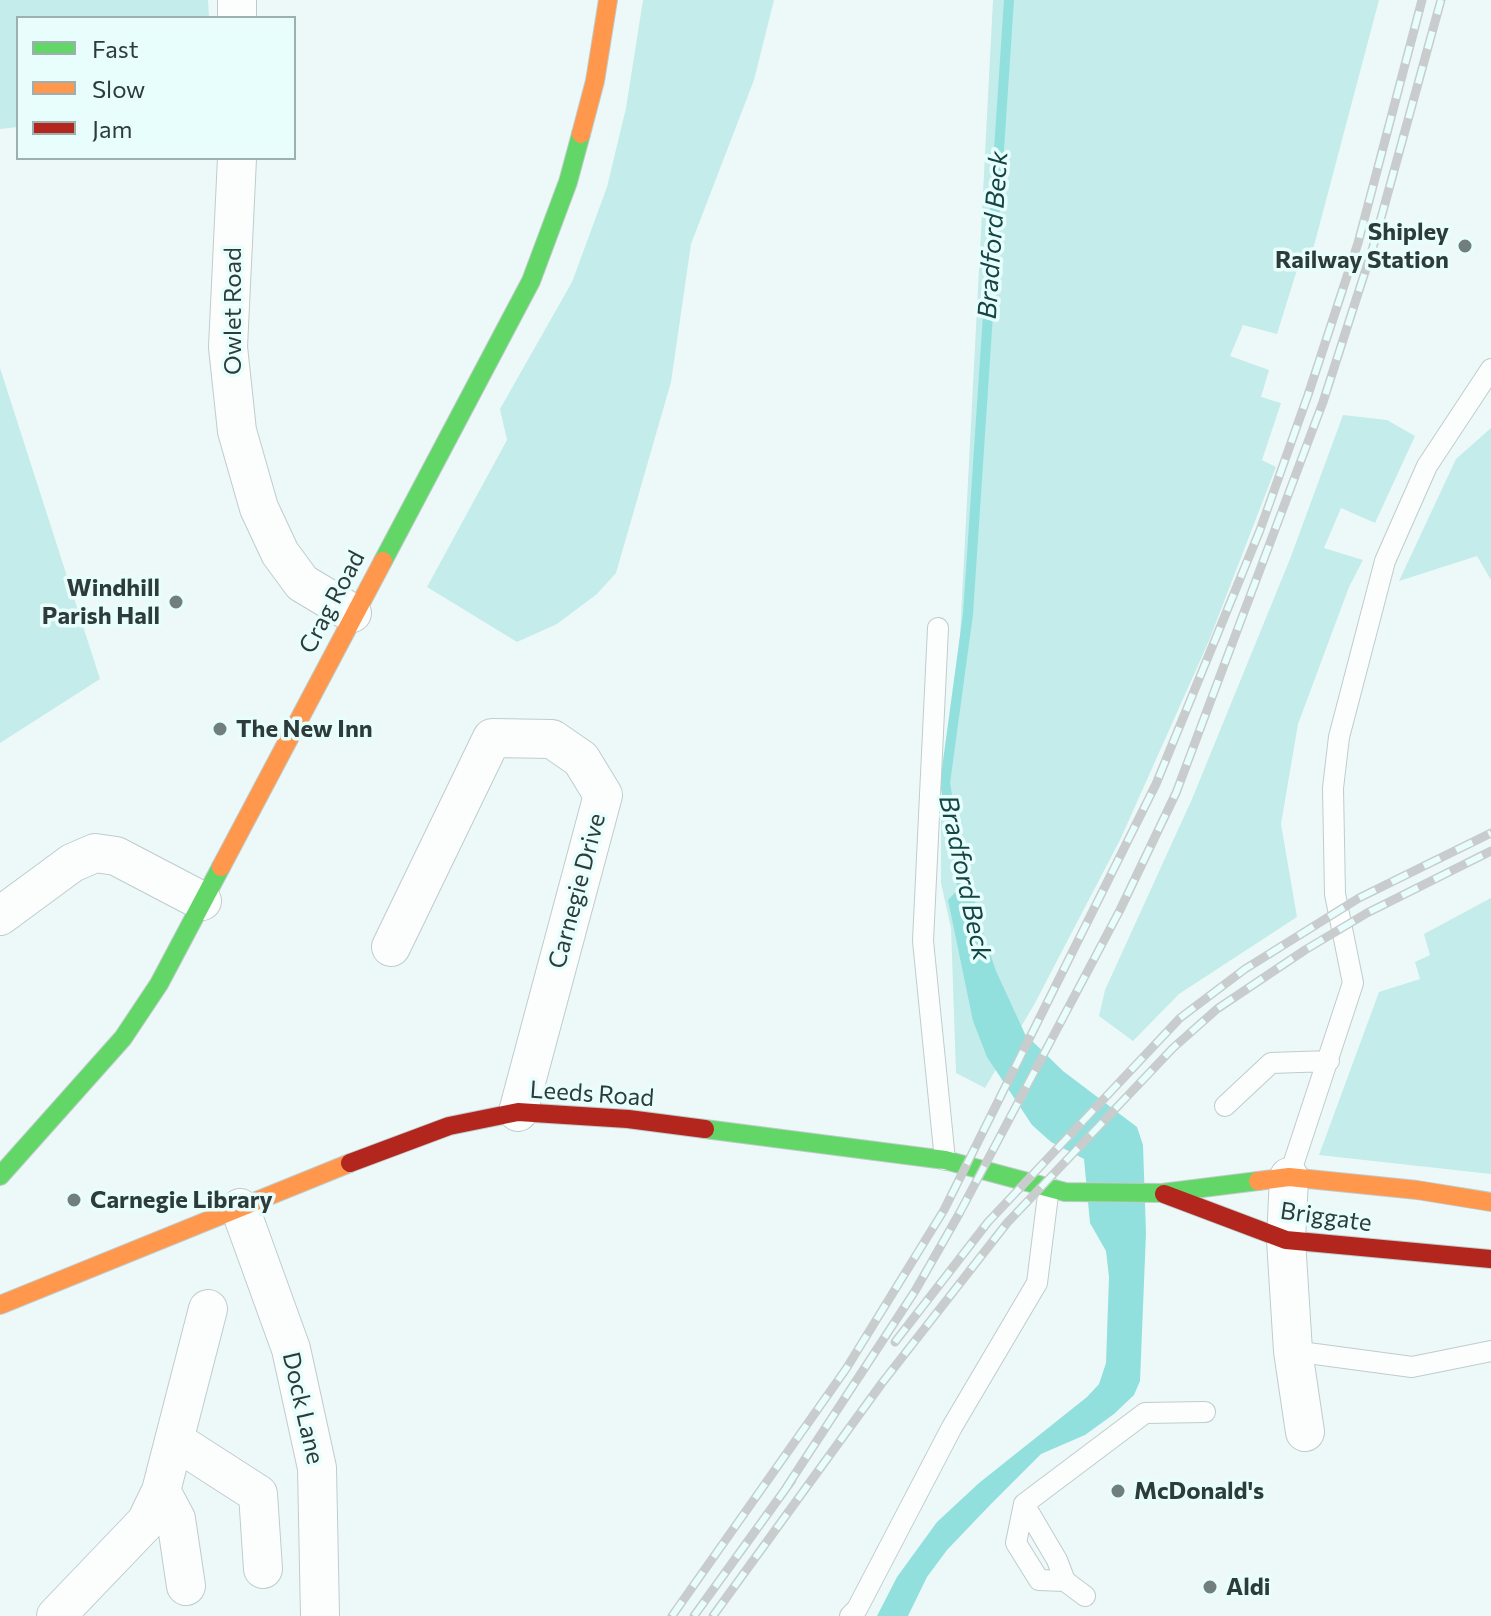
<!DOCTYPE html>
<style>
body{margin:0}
#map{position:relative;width:1491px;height:1616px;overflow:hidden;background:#edf9f9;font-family:Commissioner,sans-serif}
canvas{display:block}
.legend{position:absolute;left:16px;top:16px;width:280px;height:144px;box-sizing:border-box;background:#e8fefd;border:2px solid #9db0af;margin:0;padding:10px 14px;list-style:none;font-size:24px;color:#2d3c3b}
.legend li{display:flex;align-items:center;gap:16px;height:40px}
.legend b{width:40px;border:2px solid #9db0af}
</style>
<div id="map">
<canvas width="1491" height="1616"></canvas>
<ul class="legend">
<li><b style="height:10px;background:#63d668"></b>Fast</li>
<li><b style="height:10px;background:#ff974d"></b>Slow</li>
<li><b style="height:10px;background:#b3261e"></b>Jam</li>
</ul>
</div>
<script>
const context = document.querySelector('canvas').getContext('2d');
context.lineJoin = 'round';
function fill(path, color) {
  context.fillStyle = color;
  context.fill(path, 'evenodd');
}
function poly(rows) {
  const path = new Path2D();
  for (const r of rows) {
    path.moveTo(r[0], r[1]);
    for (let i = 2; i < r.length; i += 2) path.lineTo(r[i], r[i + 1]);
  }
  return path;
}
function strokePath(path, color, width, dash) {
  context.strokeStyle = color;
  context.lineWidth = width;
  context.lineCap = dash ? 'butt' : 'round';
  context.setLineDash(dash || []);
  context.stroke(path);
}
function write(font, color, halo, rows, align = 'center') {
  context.font = font + ' Commissioner,sans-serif';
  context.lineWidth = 7;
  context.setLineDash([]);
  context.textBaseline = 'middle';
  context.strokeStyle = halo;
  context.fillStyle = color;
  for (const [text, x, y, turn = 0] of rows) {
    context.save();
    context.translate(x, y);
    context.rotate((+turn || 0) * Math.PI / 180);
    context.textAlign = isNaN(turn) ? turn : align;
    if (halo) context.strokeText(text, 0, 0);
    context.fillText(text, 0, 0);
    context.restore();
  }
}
fill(poly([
 [0,0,208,0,209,18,18,18,18,127,0,129],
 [643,0,774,0,754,80,691,244,671,382,616,573,597,594,557,624,517,642,427,587,507,440,500,409,572,282,582,255,607,187,626,108],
 [993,0,1379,0,1311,257,1301,257,1277,334,1243,325,1230,356,1269,370,1261,397,1281,403,1262,460,1276,467,1208,643,1120,840,1035,1003,985,1088,956,1073,951,928,941,883,941,809,960,635],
 [0,368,100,679,0,743],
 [1343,415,1387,420,1415,436,1375,523,1341,508,1324,548,1363,560,1349,587,1298,724,1281,824,1297,917,1179,994,1133,1041,1099,1016,1105,990,1192,799,1290,559],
 [1491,428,1491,580,1477,556,1399,581,1456,459],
 [1491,898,1491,1174,1319,1155,1379,992,1420,979,1415,962,1430,955,1424,934]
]), '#c4ecea');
fill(poly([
 [970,877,979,921,996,971,1025,1034,1063,1071,1137,1127,1143,1145,1146,1233,1140,1381,1134,1395,1114,1414,1085,1435,1041,1454,991,1504,947,1550,927,1577,908,1616,877,1616,897,1577,937,1522,979,1483,1087,1397,1099,1384,1106,1363,1109,1277,1106,1251,1090,1223,1084,1159,1051,1142,1032,1125,987,1057,973,1021,948,900]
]), '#91e0dd');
strokePath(poly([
 [964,897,945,783,968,614,1009,0]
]), '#91e0dd', 10);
const lane = poly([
 [938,628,923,941,945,1160],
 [1225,1106,1271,1063,1329,1061],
 [1289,1177,1353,983,1335,894,1333,788,1339,737,1385,561,1427,466,1491,369],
 [1293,1351,1412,1367,1491,1351],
 [1024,1504,1057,1560,1065,1581],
 [1085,1596,1065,1581,1039,1580,1016,1543,1024,1504,1145,1413,1205,1412],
 [850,1616,857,1609,952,1427,1037,1283,1049,1187]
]);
const street = poly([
 [237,0,237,18],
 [237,158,228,347,237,431,259,508,280,553,302,583,352,613],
 [0,916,72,863,95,853,116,856,202,901],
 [391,947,492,738,552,739,581,759,603,795,518,1112],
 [1289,1177,1286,1240,1293,1351,1305,1432],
 [240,1208,291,1349,317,1468,320,1616],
 [174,1440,258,1494,263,1569],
 [161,1491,176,1519,186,1586],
 [56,1616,146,1522,161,1491,208,1309]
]);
const fast = poly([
 [383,561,531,281,568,182,581,134],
 [705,1129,945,1160,1065,1192,1162,1193,1258,1181],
 [0,1176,123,1038,159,984,221,867]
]);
const slow = poly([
 [581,134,595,81,608,0],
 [221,867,383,561],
 [1258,1181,1289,1177,1417,1190,1491,1202],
 [0,1305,350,1163]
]);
const jam = poly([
 [350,1163,449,1126,518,1112,628,1119,705,1129],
 [1164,1194,1286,1240,1491,1259]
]);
strokePath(lane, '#bfcccb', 22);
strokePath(street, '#bfcccb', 40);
strokePath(fast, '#bfcccb', 20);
strokePath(slow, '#bfcccb', 20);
strokePath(jam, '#bfcccb', 20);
strokePath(lane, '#fcfefe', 20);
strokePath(street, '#fcfefe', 38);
strokePath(fast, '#63d668', 18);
strokePath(slow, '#ff974d', 18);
strokePath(jam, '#b3261e', 18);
const rail = poly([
 [895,1342,988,1222,1180,1018,1245,969,1359,898,1491,833],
 [786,1488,915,1291,959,1214,1120,910,1176,793,1323,402,1373,247,1441,0],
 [672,1616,846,1369,944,1210,1156,784,1260,530,1308,395,1358,243,1422,0],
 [694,1616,792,1480],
 [713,1616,882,1383,1007,1223,1173,1048,1217,1009,1305,950,1367,913,1491,851]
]);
strokePath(rail, '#c8cccc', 9);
strokePath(rail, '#e8fefd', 6, [18]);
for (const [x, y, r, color] of [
 [1465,246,8,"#707e7e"],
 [176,602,8,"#707e7e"],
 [220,729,8,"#707e7e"],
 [74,1200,8,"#707e7e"],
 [1118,1491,8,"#707e7e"],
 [1210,1587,8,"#707e7e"]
]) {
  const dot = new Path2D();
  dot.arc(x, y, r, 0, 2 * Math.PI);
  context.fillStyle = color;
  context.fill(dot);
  strokePath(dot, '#e8fefd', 3);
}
write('bold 24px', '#2d3c3b', '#e8fefd', [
 ["Shipley",1449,232,"right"],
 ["Railway Station",1449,260,"right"],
 ["Windhill",160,588,"right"],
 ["Parish Hall",160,616,"right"],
 ["The New Inn",236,729],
 ["Carnegie Library",90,1200],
 ["McDonald's",1134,1491],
 ["Aldi",1226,1587]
], 'left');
write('24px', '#2d3c3b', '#e8fefd', [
 ["Owlet Road",233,311,-90],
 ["Crag Road",332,602,-62],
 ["Carnegie Drive",577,891,-75],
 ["Leeds Road",592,1094,4],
 ["Briggate",1326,1217,8],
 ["Dock Lane",303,1408,77]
]);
write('italic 26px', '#124543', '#e8fefd', [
 ["Bradford Beck",993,235,-86],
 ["Bradford Beck",965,878,78]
]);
</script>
